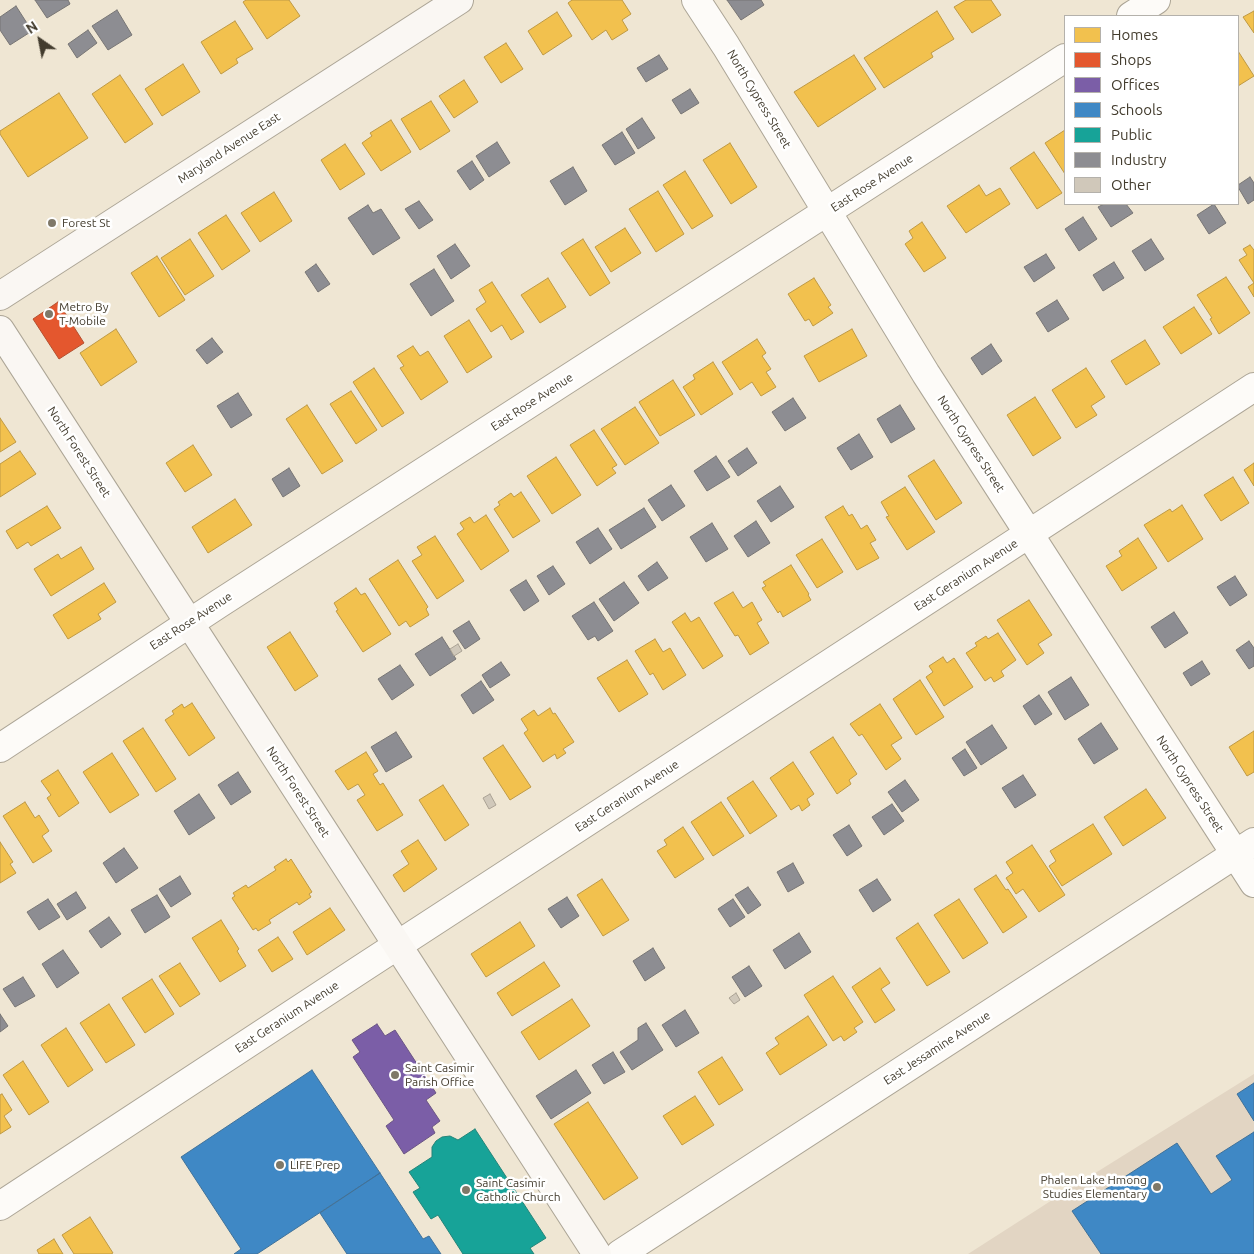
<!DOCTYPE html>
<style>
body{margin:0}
#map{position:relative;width:1254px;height:1254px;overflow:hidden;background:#efe6d3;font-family:Ubuntu,sans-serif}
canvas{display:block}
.legend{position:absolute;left:1064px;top:15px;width:175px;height:190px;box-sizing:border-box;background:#fff;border:1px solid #b4b1ab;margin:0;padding:6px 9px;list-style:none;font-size:15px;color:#433c2e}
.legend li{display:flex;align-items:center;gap:10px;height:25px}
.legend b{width:25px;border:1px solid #b4b1ab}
.north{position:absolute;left:15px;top:15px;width:50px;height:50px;-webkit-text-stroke:4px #fff;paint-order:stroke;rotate:327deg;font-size:14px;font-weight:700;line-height:20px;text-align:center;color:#433c2e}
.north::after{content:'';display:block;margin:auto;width:18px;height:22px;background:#433c2e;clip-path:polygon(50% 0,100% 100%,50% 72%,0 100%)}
</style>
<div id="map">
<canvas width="1254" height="1254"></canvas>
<ul class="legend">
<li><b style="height:14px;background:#f2c14e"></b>Homes</li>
<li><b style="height:14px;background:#e4572e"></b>Shops</li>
<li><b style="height:14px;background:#7b5ea7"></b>Offices</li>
<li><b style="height:14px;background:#3f88c5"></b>Schools</li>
<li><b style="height:14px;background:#17a398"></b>Public</li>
<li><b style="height:14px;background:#8d8d92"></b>Industry</li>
<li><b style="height:14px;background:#d0c8ba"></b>Other</li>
</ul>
<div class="north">N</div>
</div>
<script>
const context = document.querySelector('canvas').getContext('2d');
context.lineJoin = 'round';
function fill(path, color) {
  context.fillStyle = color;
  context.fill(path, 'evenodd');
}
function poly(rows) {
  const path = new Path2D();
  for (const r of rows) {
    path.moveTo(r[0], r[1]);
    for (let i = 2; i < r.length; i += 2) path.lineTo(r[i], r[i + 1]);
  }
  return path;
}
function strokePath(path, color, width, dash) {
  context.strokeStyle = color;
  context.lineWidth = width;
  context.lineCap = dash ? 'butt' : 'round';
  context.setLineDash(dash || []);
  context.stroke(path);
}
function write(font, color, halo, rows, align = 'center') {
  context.font = font + ' Ubuntu,sans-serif';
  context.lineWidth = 5;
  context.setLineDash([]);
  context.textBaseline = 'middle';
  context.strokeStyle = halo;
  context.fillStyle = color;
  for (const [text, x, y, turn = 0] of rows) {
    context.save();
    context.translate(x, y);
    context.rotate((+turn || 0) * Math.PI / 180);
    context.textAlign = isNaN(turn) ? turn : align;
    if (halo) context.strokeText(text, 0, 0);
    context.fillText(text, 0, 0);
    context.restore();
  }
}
fill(poly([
 [1254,1074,1254,1254,968,1254,1060,1195]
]), '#e2d5c3');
const homes = poly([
 [246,0,289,0,300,16,267,39,243,2,246,0],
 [572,0,622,0,631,14,622,20,628,30,612,40,606,30,592,40,568,3,572,0],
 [966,0,991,0,1001,15,972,33,954,7,966,0],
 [937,11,954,39,931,53,933,57,884,88,864,58,937,11],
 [1254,11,1254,33,1243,17,1254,11],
 [557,12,572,36,543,55,528,31,557,12],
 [235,21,253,49,236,59,238,63,221,74,201,42,235,21],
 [506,43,523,69,501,83,484,57,506,43],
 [1238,51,1254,76,1238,86,1238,51],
 [854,55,876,89,818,127,794,92,854,55],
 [183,64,200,92,162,116,145,89,183,64],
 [120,75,153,124,125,143,92,94,120,75],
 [464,80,478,102,454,118,439,96,464,80],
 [59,93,88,138,28,177,0,134,0,131,59,93],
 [431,101,450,131,420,150,401,119,431,101],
 [391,120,411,152,381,171,362,143,372,136,370,133,391,120],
 [1065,130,1065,174,1045,143,1065,130],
 [730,143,757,187,731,204,703,160,730,143],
 [345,144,365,174,340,190,321,160,345,144],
 [1034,152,1062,193,1037,209,1010,168,1034,152],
 [685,171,713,216,692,229,663,185,685,171],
 [979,185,986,196,1000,188,1010,204,966,233,947,206,979,185],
 [658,191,684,234,656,252,629,209,658,191],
 [274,192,292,221,260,242,241,213,274,192],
 [226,215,250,251,222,270,198,233,226,215],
 [922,222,946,258,924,272,905,244,913,238,909,231,922,222],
 [625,228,641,253,611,272,595,247,625,228],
 [190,239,214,276,185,295,161,258,190,239],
 [583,239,610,283,590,296,561,253,583,239],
 [1250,245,1254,250,1254,297,1248,287,1254,283,1239,260,1247,255,1243,249,1250,245],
 [157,256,185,300,159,317,131,273,157,256],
 [1226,277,1250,313,1219,334,1210,319,1212,318,1197,295,1226,277],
 [548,278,566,307,540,323,521,295,548,278],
 [814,278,831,305,828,307,833,313,813,326,809,319,805,321,788,294,814,278],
 [492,282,524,332,511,340,502,325,491,332,476,309,486,302,479,290,492,282],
 [1194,307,1212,334,1181,354,1163,327,1194,307],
 [469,320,492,357,467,373,444,336,469,320],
 [116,329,137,362,101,386,80,353,116,329],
 [852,329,867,356,819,382,804,356,852,329],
 [757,339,766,353,762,356,771,369,766,372,776,387,761,396,752,382,740,390,722,362,757,339],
 [1145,340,1160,364,1126,385,1111,361,1145,340],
 [413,346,420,356,428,351,448,382,421,400,400,368,404,366,397,356,413,346],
 [713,362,733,394,701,415,683,387,695,379,693,375,713,362],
 [374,368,404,413,382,427,353,382,374,368],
 [1086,368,1105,397,1091,406,1097,415,1076,428,1052,390,1086,368],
 [673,380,695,415,660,436,639,402,673,380],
 [351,391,377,430,356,444,330,404,351,391],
 [1035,397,1061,438,1033,456,1007,415,1035,397],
 [307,405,343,461,322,474,286,419,307,405],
 [635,407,659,443,625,465,601,429,635,407],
 [0,418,16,442,0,452,0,418],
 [594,430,617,465,612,468,616,473,597,486,570,445,594,430],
 [193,445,212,475,185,492,166,463,193,445],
 [20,451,36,474,0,497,0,464,20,451],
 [556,457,581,495,552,514,527,476,556,457],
 [934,460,962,503,936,520,908,476,934,460],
 [1254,463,1254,486,1244,470,1254,463],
 [1233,477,1249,503,1221,521,1204,495,1233,477],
 [905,487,935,532,907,550,886,517,889,516,881,502,905,487],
 [521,492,540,521,513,538,494,509,500,505,498,502,511,493,514,497,521,492],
 [235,499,252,525,208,553,192,527,235,499],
 [1182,505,1203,539,1168,562,1144,525,1170,509,1172,512,1182,505],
 [47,506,61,528,31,546,28,542,17,549,6,531,47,506],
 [843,506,849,516,852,514,861,529,867,525,876,540,870,543,879,558,857,570,825,517,843,506],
 [486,515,509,551,481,570,457,534,464,529,460,523,470,517,474,523,486,515],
 [435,536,464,581,437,599,412,561,422,555,417,547,435,536],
 [1138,538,1157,568,1122,591,1106,566,1122,556,1119,551,1138,538],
 [822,539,843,572,817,588,796,555,822,539],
 [81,547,94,569,51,596,34,569,58,554,61,559,81,547],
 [398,560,428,607,426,609,429,615,410,627,406,621,399,626,369,579,398,560],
 [791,565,809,594,808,595,811,600,783,617,780,611,778,613,762,588,766,586,763,582,791,565],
 [104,583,116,602,98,614,101,619,68,639,53,615,104,583],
 [356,588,361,595,365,593,391,634,363,652,336,611,338,610,334,603,356,588],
 [733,592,743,608,752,602,762,620,757,623,769,643,750,655,738,635,735,636,714,603,733,592],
 [1029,600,1052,635,1038,644,1044,653,1027,665,997,620,1029,600],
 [685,613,691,622,699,617,723,656,703,669,672,622,685,613],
 [290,632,318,676,295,691,267,647,290,632],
 [998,633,1016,660,1001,671,1004,676,994,682,991,677,985,681,966,653,977,646,975,643,986,636,988,639,998,633],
 [655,639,663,652,670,648,686,675,663,690,653,673,650,675,635,651,655,639],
 [943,657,947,663,954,658,973,687,944,706,926,677,933,672,929,666,943,657],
 [627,660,648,694,619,712,597,678,627,660],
 [920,680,944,717,916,735,893,699,920,680],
 [192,703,215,738,189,756,165,720,174,714,172,711,182,704,184,708,192,703],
 [880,704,902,738,891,745,901,759,886,770,862,734,859,736,850,724,880,704],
 [550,708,553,714,555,713,574,742,563,749,566,753,557,759,555,754,543,762,524,733,528,730,521,719,534,710,538,716,550,708],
 [143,728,176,779,156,792,123,741,143,728],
 [1254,731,1254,772,1247,776,1229,747,1254,731],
 [833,737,857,774,849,780,851,784,837,794,810,752,833,737],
 [503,745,531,787,510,800,483,758,503,745],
 [366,752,378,771,373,774,380,785,383,783,403,815,377,831,357,800,365,795,358,784,348,790,335,771,366,752],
 [112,753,139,795,110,813,83,772,112,753],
 [793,762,814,794,807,799,810,805,802,811,799,805,791,810,770,778,793,762],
 [58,770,79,803,59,817,47,798,51,795,41,781,58,770],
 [753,781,777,816,750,834,727,798,753,781],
 [443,785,469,825,445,841,419,800,443,785],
 [1146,789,1166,818,1123,846,1104,817,1146,789],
 [25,802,35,818,39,815,49,831,42,836,52,851,33,863,3,816,25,802],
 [721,802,744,836,713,856,691,822,721,802],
 [1093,824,1112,854,1062,886,1049,866,1056,861,1050,851,1093,824],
 [683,827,704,859,675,878,657,851,667,845,664,840,683,827],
 [418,840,437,869,404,892,393,875,409,864,401,851,418,840],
 [0,842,13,862,10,864,16,873,0,883,0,842],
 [1032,845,1065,895,1039,912,1023,889,1016,894,1006,878,1013,873,1006,862,1032,845],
 [286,859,288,862,291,859,312,892,309,894,311,897,299,905,297,902,269,920,271,923,258,931,256,928,253,930,232,898,235,896,233,893,246,885,248,888,276,870,274,867,286,859],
 [996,875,1006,890,1008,889,1027,917,1003,933,974,889,996,875],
 [602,879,629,920,603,936,577,895,602,879],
 [959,899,988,943,963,959,934,915,959,899],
 [330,908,345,930,307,955,293,932,330,908],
 [221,920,239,949,237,951,246,966,220,982,192,938,221,920],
 [520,922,535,946,486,977,471,954,520,922],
 [918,923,950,972,927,986,896,938,918,923],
 [278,937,293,959,272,972,258,950,278,937],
 [544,962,560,986,512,1016,497,993,544,962],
 [180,963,200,994,180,1007,159,976,180,963],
 [880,968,890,983,881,989,895,1010,875,1023,852,987,880,968],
 [833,976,863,1022,854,1028,857,1032,844,1041,841,1036,833,1041,804,995,833,976],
 [152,979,174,1014,145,1033,122,998,152,979],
 [572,999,590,1026,539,1060,521,1032,572,999],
 [109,1004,135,1045,106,1063,80,1023,109,1004],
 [808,1016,827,1045,780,1075,766,1053,779,1044,775,1038,808,1016],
 [66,1028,93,1070,68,1087,41,1045,66,1028],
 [722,1057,743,1090,719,1105,698,1072,722,1057],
 [23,1061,49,1102,29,1115,3,1075,23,1061],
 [2,1094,12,1110,4,1116,11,1127,0,1134,0,1095,2,1094],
 [695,1096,714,1125,682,1145,663,1116,695,1096],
 [588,1102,638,1178,604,1200,554,1124,588,1102],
 [90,1217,113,1253,111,1254,74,1254,62,1235,90,1217],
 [54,1239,63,1254,39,1254,37,1250,54,1239]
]);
fill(homes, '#f2c14e');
strokePath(homes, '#be9944', 1);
const shops = poly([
 [58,302,84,343,59,359,33,319,58,302]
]);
fill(shops, '#e4572e');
strokePath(shops, '#b44f2e', 1);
const offices = poly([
 [377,1024,385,1036,395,1030,436,1093,426,1100,440,1121,432,1127,435,1133,404,1154,386,1126,394,1120,353,1057,360,1052,352,1040,377,1024]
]);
fill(offices, '#7b5ea7');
strokePath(offices, '#6a5483', 1);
const schools = poly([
 [312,1070,380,1173,257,1254,234,1254,241,1249,181,1157,312,1070],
 [1254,1083,1254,1121,1237,1094,1254,1083],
 [1254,1132,1254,1254,1101,1254,1072,1211,1177,1143,1211,1194,1232,1180,1216,1156,1254,1132],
 [380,1173,423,1239,429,1236,441,1254,347,1254,320,1213,380,1173]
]);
fill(schools, '#3f88c5');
strokePath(schools, '#407198', 1);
const public = poly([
 [475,1129,546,1238,530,1248,534,1254,463,1254,438,1215,431,1219,413,1192,420,1188,409,1172,432,1157,432,1147,436,1141,442,1137,450,1136,458,1140,475,1129]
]);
fill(public, '#17a398');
strokePath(public, '#248478', 1);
const industry = poly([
 [35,0,68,0,70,4,47,18,35,0],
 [727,0,761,0,764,5,741,20,727,0],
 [16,6,32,31,10,45,0,30,0,17,16,6],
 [117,10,132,35,108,50,92,26,117,10],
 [88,30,97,43,77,58,68,44,88,30],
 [659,55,668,69,646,82,637,68,659,55],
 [690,89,699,103,681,114,672,100,690,89],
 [642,118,655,138,638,149,626,129,642,118],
 [622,132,635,153,615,165,602,145,622,132],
 [497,142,510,163,489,177,476,156,497,142],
 [472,161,484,180,470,190,457,171,472,161],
 [573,167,587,191,565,205,550,181,573,167],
 [1250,177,1254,183,1254,200,1248,204,1238,187,1238,185,1250,177],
 [419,201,433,220,419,229,405,209,419,201],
 [1104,204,1126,204,1133,213,1111,227,1098,207,1104,204],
 [1214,204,1226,223,1209,234,1197,215,1214,204],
 [368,205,373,213,381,209,400,238,373,255,348,218,368,205],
 [1083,217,1097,239,1079,251,1065,229,1083,217],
 [1151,239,1164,259,1145,271,1132,251,1151,239],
 [455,244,470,266,451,279,437,256,455,244],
 [1046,254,1055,268,1034,282,1024,267,1046,254],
 [1114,262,1124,278,1103,291,1093,275,1114,262],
 [316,264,330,284,318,292,305,272,316,264],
 [434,269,454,301,431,316,410,284,434,269],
 [1057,300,1069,319,1048,332,1036,313,1057,300],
 [212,338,223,352,207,364,196,350,212,338],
 [991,344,1002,361,982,375,971,358,991,344],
 [238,393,252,415,231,428,217,406,238,393],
 [793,398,806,418,785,431,772,412,793,398],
 [900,405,915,429,891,443,877,419,900,405],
 [859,434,873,457,851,470,837,448,859,434],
 [747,448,757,463,738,476,728,461,747,448],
 [716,456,730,477,707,491,694,471,716,456],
 [289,468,300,486,283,497,272,479,289,468],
 [671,485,685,506,662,521,648,500,671,485],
 [780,486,794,507,771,522,757,501,780,486],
 [644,508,656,527,621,549,609,530,644,508],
 [756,521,770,543,748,557,734,536,756,521],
 [712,523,728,549,706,562,690,537,712,523],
 [598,528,612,549,590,564,576,542,598,528],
 [657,562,668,578,648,591,638,576,657,562],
 [553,566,565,584,549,595,537,576,553,566],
 [1235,576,1247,595,1230,606,1217,587,1235,576],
 [526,580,539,601,524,611,510,590,526,580],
 [624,582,639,603,614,621,599,599,624,582],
 [594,602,613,631,598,641,595,636,588,640,572,616,594,602],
 [1174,612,1188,633,1165,648,1151,627,1174,612],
 [469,621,480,639,465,649,453,631,469,621],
 [442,637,456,659,430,676,415,654,442,637],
 [1249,641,1254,648,1254,666,1249,669,1236,650,1249,641],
 [1202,661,1210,674,1191,686,1183,673,1202,661],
 [501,662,510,675,490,688,482,675,501,662],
 [400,665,414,685,392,700,378,679,400,665],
 [1071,677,1089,705,1065,720,1048,692,1071,677],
 [481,681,494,700,473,714,461,695,481,681],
 [1039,695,1052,714,1035,725,1023,706,1039,695],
 [1101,723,1118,749,1094,764,1078,739,1101,723],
 [992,725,1007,748,981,765,966,742,992,725],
 [396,732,412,757,386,772,371,747,396,732],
 [965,749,977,768,964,776,952,758,965,749],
 [238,772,251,792,231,805,218,785,238,772],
 [1023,775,1036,795,1015,808,1002,788,1023,775],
 [905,780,919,800,902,812,888,792,905,780],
 [199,794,215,818,189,835,174,811,199,794],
 [892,804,904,821,884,835,872,817,892,804],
 [849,825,862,846,847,856,833,835,849,825],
 [124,848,138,868,116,883,103,863,124,848],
 [793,863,804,883,788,892,777,872,793,863],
 [180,876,191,894,171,907,159,889,180,876],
 [877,879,891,900,873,912,859,890,877,879],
 [748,887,761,905,748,914,735,895,748,887],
 [76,892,86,908,67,920,57,904,76,892],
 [157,895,170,917,145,933,131,910,157,895],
 [567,897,579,916,561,928,548,909,567,897],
 [48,899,60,917,39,930,27,912,48,899],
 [733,899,745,917,730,927,718,909,733,899],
 [109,917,121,934,101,948,89,931,109,917],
 [799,933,811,952,785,969,773,950,799,933],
 [653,948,665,968,645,981,633,961,653,948],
 [63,950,79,973,57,988,42,964,63,950],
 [749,966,762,986,745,997,732,977,749,966],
 [23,977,35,996,15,1007,3,989,23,977],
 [685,1010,699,1033,676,1047,662,1025,685,1010],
 [0,1014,8,1026,0,1032,0,1014],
 [646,1023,663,1050,632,1070,620,1052,638,1040,638,1028,646,1023],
 [613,1052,625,1072,604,1084,592,1065,613,1052],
 [576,1070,591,1093,551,1119,536,1096,576,1070]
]);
fill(industry, '#8d8d92');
strokePath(industry, '#777574', 1);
const building = poly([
 [458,644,462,651,454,656,450,649,458,644],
 [490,794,496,805,489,809,483,798,490,794],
 [736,993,740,1000,734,1004,729,998,736,993]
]);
fill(building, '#d0c8ba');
strokePath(building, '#aaa294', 1);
const street = poly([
 [696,0,726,46,926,374,1254,883],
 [1131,16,1156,0],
 [0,748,220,603,1065,58],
 [0,1206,361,969,1254,387],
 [620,1254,1254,842]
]);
const secondary = poly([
 [0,296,459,0],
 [0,330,597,1254]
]);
strokePath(street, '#aca596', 30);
strokePath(secondary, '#aca596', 30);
strokePath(street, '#fdfbf8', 28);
strokePath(secondary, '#faf7f3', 28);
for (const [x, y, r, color] of [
 [52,223,5,"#7f7868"],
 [49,314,5,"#7f7868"],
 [395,1075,5,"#7f7868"],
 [280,1165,5,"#7f7868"],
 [1157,1187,5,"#7f7868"],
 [466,1190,5,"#7f7868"]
]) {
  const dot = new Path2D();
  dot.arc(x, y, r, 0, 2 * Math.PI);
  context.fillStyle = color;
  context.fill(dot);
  strokePath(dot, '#fff', 2);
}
write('12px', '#433c2e', '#fff', [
 ["North Cypress Street",759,99,59],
 ["Maryland Avenue East",229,148,-33],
 ["East Rose Avenue",872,183,-33],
 ["East Rose Avenue",532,402,-33],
 ["North Cypress Street",971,444,57],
 ["North Forest Street",79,452,57],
 ["East Geranium Avenue",966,575,-33],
 ["East Rose Avenue",191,621,-33],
 ["North Cypress Street",1190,784,57],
 ["North Forest Street",298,792,57],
 ["East Geranium Avenue",627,796,-33],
 ["East Geranium Avenue",287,1017,-33],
 ["East Jessamine Avenue",937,1048,-33]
]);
write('12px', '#433c2e', '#fff', [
 ["Forest St",62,223],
 ["Metro By",59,307],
 ["T-Mobile",59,321],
 ["Saint Casimir",405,1068],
 ["Parish Office",405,1082],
 ["LIFE Prep",290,1165],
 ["Phalen Lake Hmong",1147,1180,"right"],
 ["Studies Elementary",1147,1194,"right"],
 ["Saint Casimir",476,1183],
 ["Catholic Church",476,1197]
], 'left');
</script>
